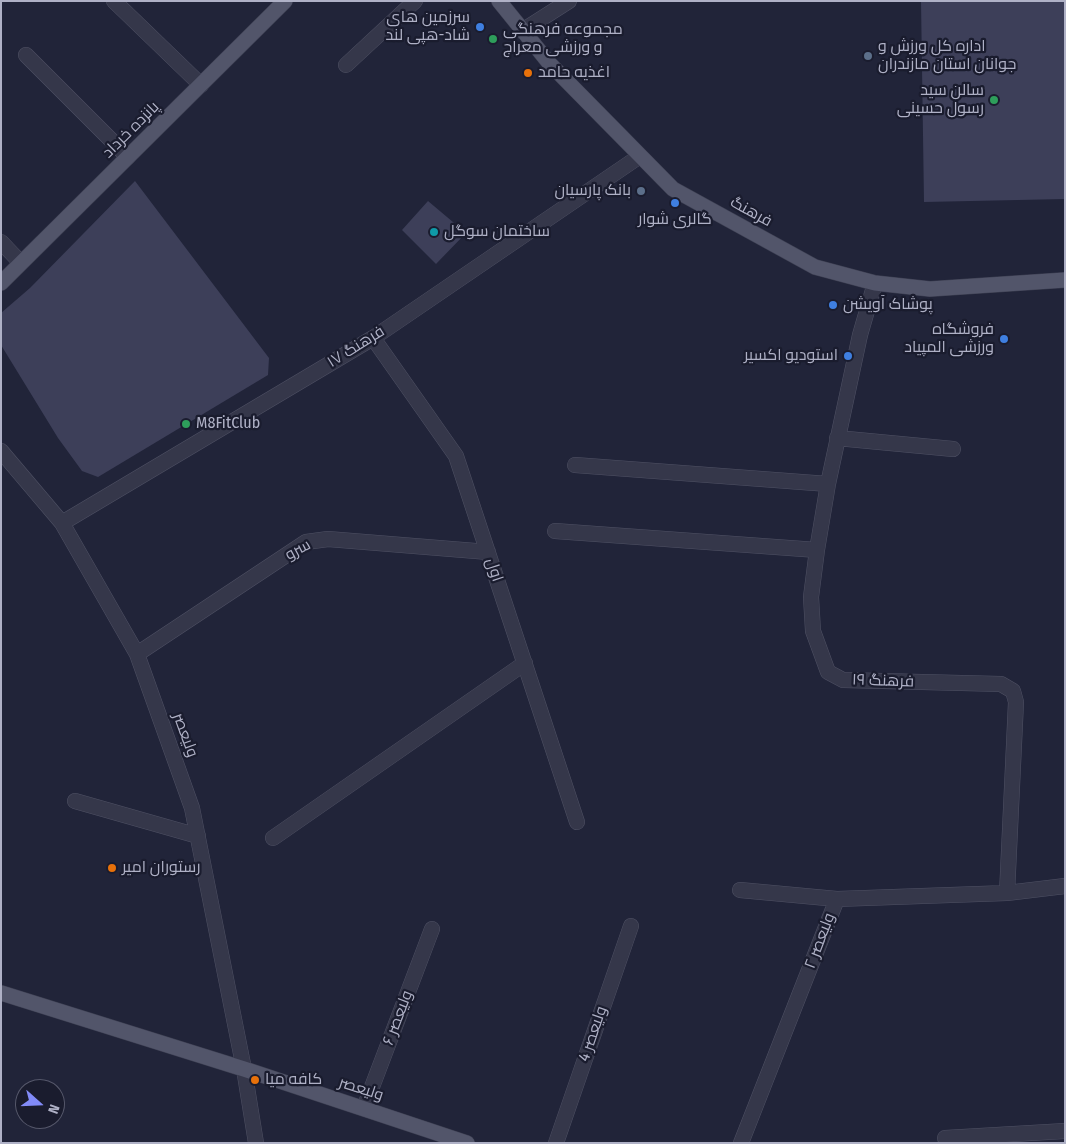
<!DOCTYPE html>
<meta charset="utf-8">
<style>
body{margin:0}
#map{position:relative;width:1066px;height:1144px;overflow:hidden;background:#212439;font-family:"Fira Sans Condensed",sans-serif}
canvas{display:block}
.frame{position:absolute;inset:0;border:2px solid #afb1c6;pointer-events:none}
.north{position:absolute;left:15px;top:1079px;width:50px;height:50px;box-sizing:border-box;background:#1a1c2e;border:1px solid #56586b;border-radius:50%;rotate:110deg;font-size:14px;font-weight:700;line-height:20px;text-align:center;color:#afb1c6}
.north::after{content:'';display:block;margin:auto;width:18px;height:22px;background:#828bf8;clip-path:polygon(50% 0,100% 100%,50% 72%,0 100%)}
</style>
<div id="map">
<canvas width="1066" height="1144"></canvas>
<div class="frame"></div>
<div class="north">N</div>
</div>
<script>
const context = document.querySelector('canvas').getContext('2d');
context.lineJoin = 'round';
function fill(path, color) {
  context.fillStyle = color;
  context.fill(path, 'evenodd');
}
function poly(rows) {
  const path = new Path2D();
  for (const r of rows) {
    path.moveTo(r[0], r[1]);
    for (let i = 2; i < r.length; i += 2) path.lineTo(r[i], r[i + 1]);
  }
  return path;
}
function strokePath(path, color, width, dash) {
  context.strokeStyle = color;
  context.lineWidth = width;
  context.lineCap = dash ? 'butt' : 'round';
  context.setLineDash(dash || []);
  context.stroke(path);
}
function write(font, color, halo, rows, align = 'center') {
  context.font = font + ' "Fira Sans Condensed",Cairo,sans-serif';
  context.lineWidth = 4.5;
  context.setLineDash([]);
  context.textBaseline = 'middle';
  context.strokeStyle = halo;
  context.fillStyle = color;
  for (const [text, x, y, turn = 0] of rows) {
    context.save();
    context.translate(x, y);
    context.rotate((+turn || 0) * Math.PI / 180);
    context.textAlign = isNaN(turn) ? turn : align;
    if (halo) context.strokeText(text, 0, 0);
    context.fillText(text, 0, 0);
    context.restore();
  }
}
fill(poly([
 [921,1,1065,1,1065,199,924,202],
 [135,181,269,358,268,375,98,477,82,471,58,438,1,345,1,313,30,288],
 [428,201,466,233,436,264,402,230]
]), '#3d3f59');
const minor = poly([
 [114,1,201,85],
 [522,31,569,1],
 [26,55,128,157],
 [346,65,415,1],
 [1,242,21,263],
 [875,283,860,335,828,484,817,550,811,597,813,631,828,672,843,680,1001,684,1013,691,1016,702,1007,893],
 [373,338,456,456,577,822],
 [837,438,953,449],
 [1,451,62,523,137,654,192,808,244,1069,256,1143],
 [575,465,828,484],
 [62,523,373,338,640,156],
 [555,531,817,550],
 [137,654,306,542,328,539,488,552],
 [75,801,198,836],
 [273,838,525,663],
 [740,890,837,899],
 [364,1108,432,929],
 [945,1138,1065,1131],
 [556,1143,631,926],
 [741,1143,837,899,1007,893,1065,886]
]);
const major = poly([
 [499,1,550,64,673,189,815,267,875,283,930,289,1065,280],
 [1,283,285,1],
 [1,993,244,1069,467,1143]
]);
strokePath(minor, '#4f5164', 16);
strokePath(major, '#3e4053', 16);
strokePath(minor, '#35374a', 15);
strokePath(major, '#52556a', 15);
for (const [x, y, r, color] of [
 [480,27,5,"#3f7fe0"],
 [493,39,5,"#2e9e5b"],
 [868,56,5,"#5c6f8a"],
 [528,73,5,"#e8710a"],
 [994,100,5,"#2e9e5b"],
 [641,191,5,"#5c6f8a"],
 [675,203,5,"#3f7fe0"],
 [434,232,5,"#0f9aa8"],
 [833,305,5,"#3f7fe0"],
 [1004,339,5,"#3f7fe0"],
 [848,356,5,"#3f7fe0"],
 [186,424,5,"#2e9e5b"],
 [112,868,5,"#e8710a"],
 [255,1080,5,"#e8710a"]
]) {
  const dot = new Path2D();
  dot.arc(x, y, r, 0, 2 * Math.PI);
  context.fillStyle = color;
  context.fill(dot);
  strokePath(dot, '#1a1c2e', 2);
}
write('16px', '#afb1c6', '#1a1c2e', [
 ["سرزمین های",470,18,"right"],
 ["شاد-هپی لند",470,36,"right"],
 ["مجموعه فرهنگی",503,30],
 ["و ورزشی معراج",503,48],
 ["اداره کل ورزش و",878,47],
 ["جوانان استان مازندران",878,65],
 ["اغذیه حامد",538,73],
 ["سالن سید",984,91,"right"],
 ["رسول حسینی",984,109,"right"],
 ["بانک پارسیان",631,191,"right"],
 ["گالری شوار",675,220,"center"],
 ["ساختمان سوگل",444,232],
 ["پوشاک آویشن",843,305],
 ["فروشگاه",994,330,"right"],
 ["ورزشی المپیاد",994,348,"right"],
 ["استودیو اکسیر",838,356,"right"],
 ["M8FitClub",196,424],
 ["رستوران امیر",122,868],
 ["کافه میا",265,1080]
], 'left');
write('16px', '#afb1c6', '#1a1c2e', [
 ["پانزده خرداد",131,130,-45],
 ["فرهنگ",751,212,29],
 ["فرهنگ ۱۷",356,347,-32],
 ["سرو",298,550,-28],
 ["اول",494,570,72],
 ["فرهنگ ۱۹",883,681,2],
 ["ولیعصر",185,735,70],
 ["ولیعصر ٢",820,941,-69],
 ["ولیعصر ۶",398,1018,-69],
 ["ولیعصر 4",593,1034,-71],
 ["ولیعصر",361,1089,18]
]);
</script>
